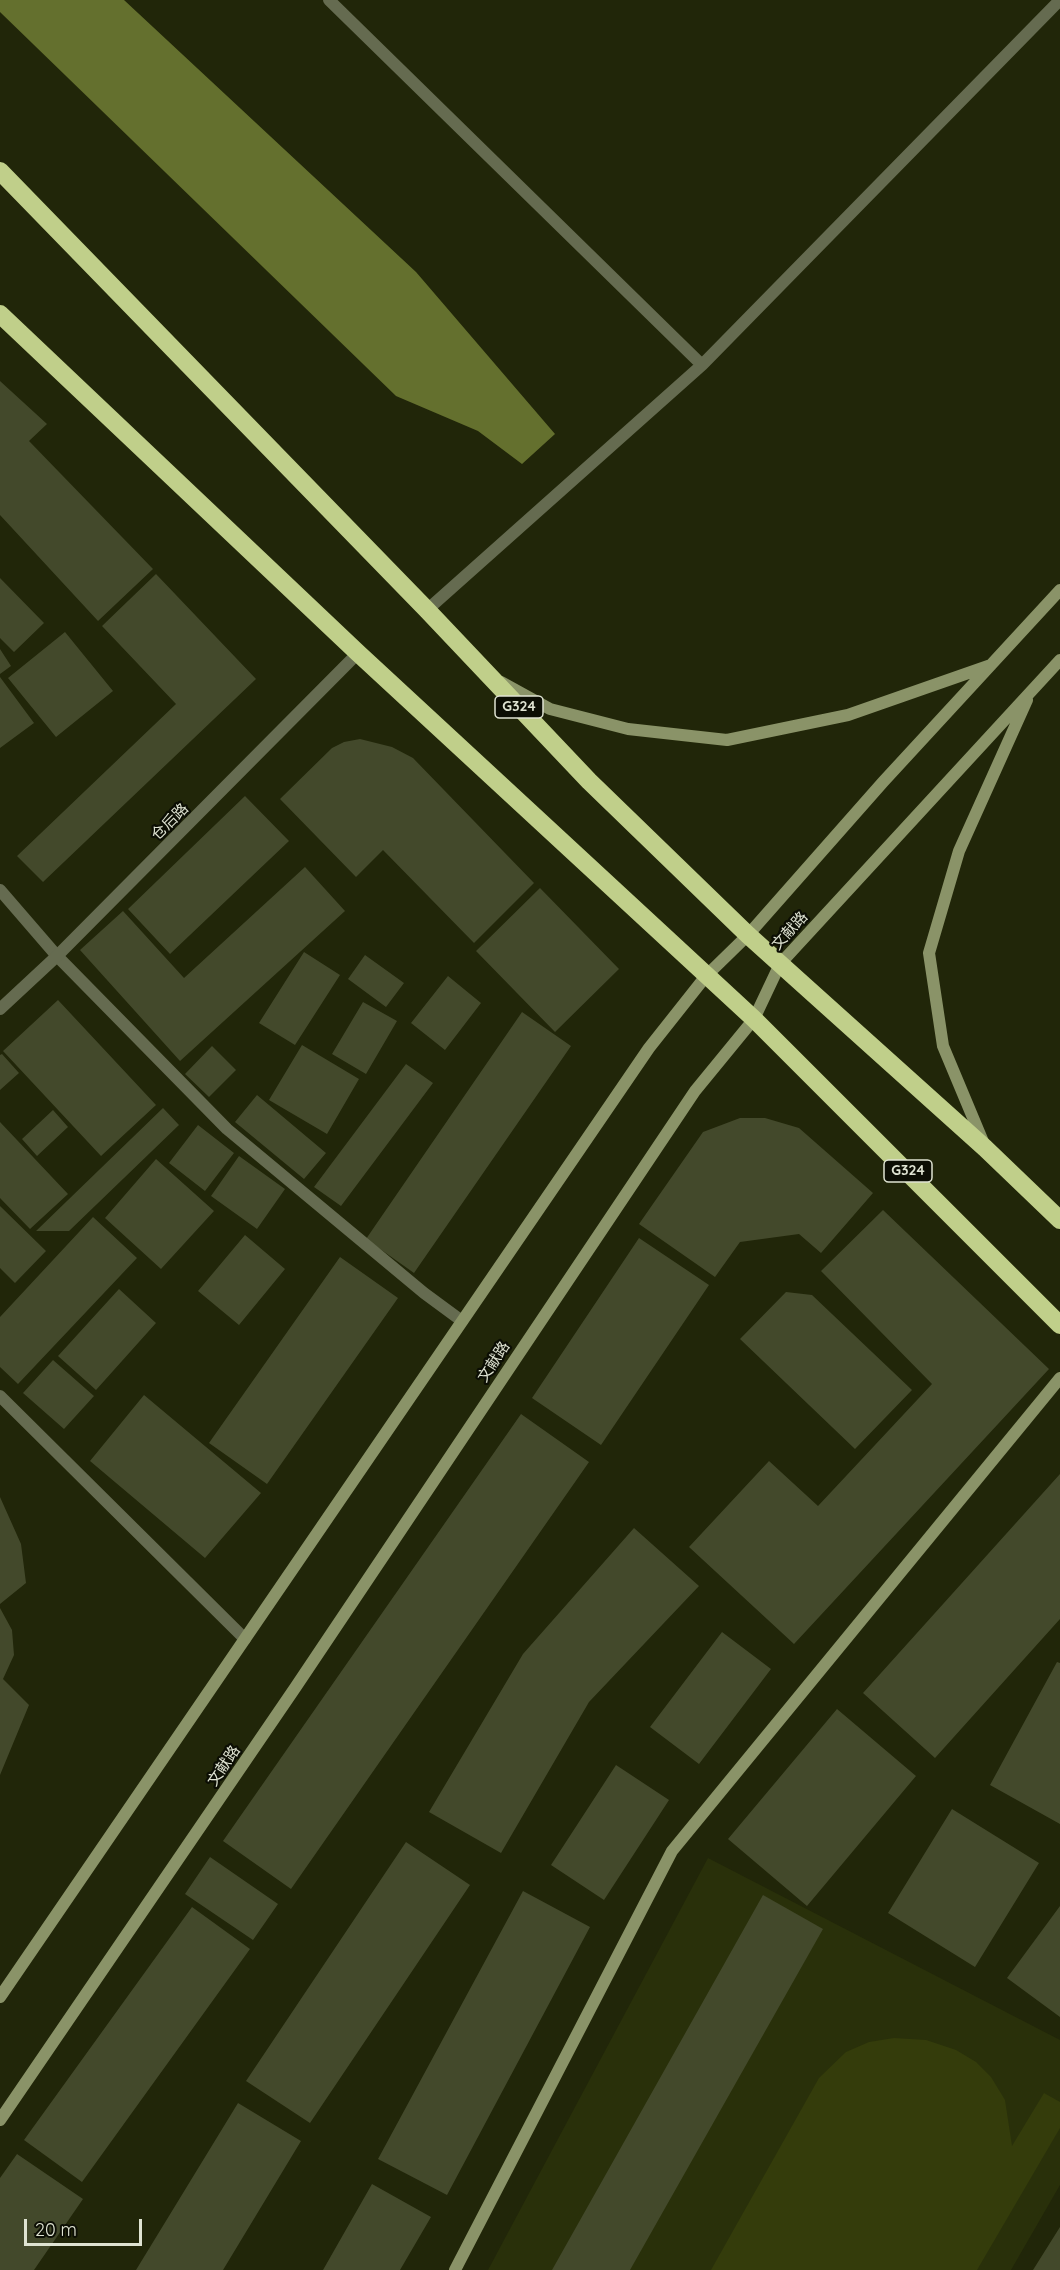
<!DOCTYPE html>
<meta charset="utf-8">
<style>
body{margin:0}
#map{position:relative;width:1060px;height:2270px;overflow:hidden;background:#212609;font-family:Quicksand,sans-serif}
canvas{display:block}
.scale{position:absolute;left:24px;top:2219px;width:118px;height:27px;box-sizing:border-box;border:3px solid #dfe3d2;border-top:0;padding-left:8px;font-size:18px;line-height:21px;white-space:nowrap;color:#dfe3d2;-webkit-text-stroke:4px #0c0e04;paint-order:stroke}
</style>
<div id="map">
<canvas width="1060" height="2270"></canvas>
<div class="scale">20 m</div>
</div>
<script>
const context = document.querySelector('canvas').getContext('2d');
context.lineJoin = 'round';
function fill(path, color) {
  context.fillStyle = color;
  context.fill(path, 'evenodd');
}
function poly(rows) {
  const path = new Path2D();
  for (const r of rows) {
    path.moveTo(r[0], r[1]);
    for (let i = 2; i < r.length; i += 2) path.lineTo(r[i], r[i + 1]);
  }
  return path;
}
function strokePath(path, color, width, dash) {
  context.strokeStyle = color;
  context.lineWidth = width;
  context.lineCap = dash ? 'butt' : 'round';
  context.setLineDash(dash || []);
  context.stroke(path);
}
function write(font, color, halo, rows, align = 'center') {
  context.font = font + ' Quicksand,"Noto Sans SC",sans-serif';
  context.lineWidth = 4.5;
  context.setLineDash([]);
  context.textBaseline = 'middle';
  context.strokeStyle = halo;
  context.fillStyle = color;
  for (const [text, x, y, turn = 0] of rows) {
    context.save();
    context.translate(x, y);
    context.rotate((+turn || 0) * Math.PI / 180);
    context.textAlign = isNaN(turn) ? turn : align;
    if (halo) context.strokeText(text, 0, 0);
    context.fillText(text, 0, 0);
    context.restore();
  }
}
fill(poly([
 [708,1858,1060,2040,1060,2185,1011,2270,488,2270]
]), '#29300a');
fill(poly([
 [894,2038,926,2040,956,2050,976,2062,991,2077,1005,2100,1012,2146,1044,2093,1060,2102,1060,2128,977,2270,711,2270,819,2078,846,2052,869,2042]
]), '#343c0b');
fill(poly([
 [0,0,124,0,416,272,555,434,522,464,478,431,396,396,0,12]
]), '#64702e');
fill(poly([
 [0,381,47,424,29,441,153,569,98,621,0,515],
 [156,574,256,679,43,882,17,856,176,704,102,626],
 [0,578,44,623,14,652,0,638],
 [65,632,113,691,56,737,8,678],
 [0,649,11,666,0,674],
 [0,677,34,723,0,748],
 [360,739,392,747,413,758,534,883,474,943,383,850,356,877,280,799,332,748,344,742],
 [245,796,289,841,170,954,128,909],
 [305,867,345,911,180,1061,80,950,123,911,184,978],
 [540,888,619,969,555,1032,476,951],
 [304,952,340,975,295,1045,259,1023],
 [365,955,404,983,386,1007,348,979],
 [448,976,481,1003,445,1050,411,1023],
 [58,1000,156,1105,101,1156,3,1051],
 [363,1002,397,1021,366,1074,332,1054],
 [522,1012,571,1046,414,1273,366,1239],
 [302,1045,359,1079,327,1134,269,1100],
 [212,1046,236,1070,209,1097,185,1074],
 [2,1054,19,1073,0,1090,0,1055],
 [406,1064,433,1083,341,1206,314,1187],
 [257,1095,326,1153,304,1179,235,1122],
 [163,1108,179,1125,69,1231,36,1231],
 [53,1110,68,1127,37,1156,22,1139],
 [740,1118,765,1118,799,1128,873,1193,821,1253,799,1234,740,1242,715,1277,639,1224,703,1132],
 [0,1122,68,1194,30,1229,0,1198],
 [198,1125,234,1153,205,1191,169,1163],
 [239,1156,285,1189,257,1229,211,1196],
 [156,1159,214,1211,161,1269,105,1218],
 [0,1206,46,1251,15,1283,0,1268],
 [883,1210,1049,1369,794,1644,689,1547,769,1461,818,1506,932,1384,821,1271],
 [93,1217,137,1258,18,1384,0,1367,0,1317],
 [245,1235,285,1269,239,1325,198,1291],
 [639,1238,709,1285,601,1445,532,1398],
 [340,1257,398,1298,267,1484,209,1443],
 [119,1289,156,1323,96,1390,58,1356],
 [786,1292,812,1295,912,1390,855,1449,740,1339],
 [53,1360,94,1396,64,1429,23,1393],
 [144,1395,261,1493,205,1558,90,1461],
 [521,1414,589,1462,291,1889,223,1841],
 [1060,1474,1060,1619,935,1758,863,1693],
 [0,1497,21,1544,26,1583,0,1604],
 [634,1528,699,1586,589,1702,501,1853,429,1812,523,1654],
 [0,1608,12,1630,14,1655,3,1679,29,1705,0,1775],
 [722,1632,771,1669,699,1764,650,1727],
 [1057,1662,1060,1663,1060,1824,990,1785],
 [837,1709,916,1776,807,1906,728,1839],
 [616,1765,669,1800,604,1900,551,1865],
 [952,1809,1039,1863,975,1967,888,1913],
 [406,1842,470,1885,310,2123,246,2081],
 [210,1857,278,1904,253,1940,185,1894],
 [523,1891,590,1927,447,2195,378,2159],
 [763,1895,823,1929,630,2270,552,2270],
 [1060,1906,1060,2017,1007,1978],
 [192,1907,250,1949,82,2182,24,2140],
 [238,2103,301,2141,223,2270,136,2270],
 [17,2154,83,2199,34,2270,0,2270,0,2178],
 [372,2184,431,2217,400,2270,323,2270],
 [1060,2227,1060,2270,1033,2270]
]), '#43492b');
strokePath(poly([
 [0,890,57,956,227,1129,424,1293,462,1321],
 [0,1396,245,1639]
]), '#656b50', 12);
strokePath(poly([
 [329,0,702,365],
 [427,610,702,365,1060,0],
 [0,1009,57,956,358,653]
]), '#656b50', 12);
strokePath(poly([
 [501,682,550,709,628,729,727,740,848,715,991,665],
 [984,1144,943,1046,929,953,959,851,1027,700],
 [0,1997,649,1048,706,976,748,935,883,782,1060,590],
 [0,2120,295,1688,695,1091,754,1019,780,964,1060,660],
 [455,2270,672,1851,1060,1378]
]), '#8a9368', 12);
strokePath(poly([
 [0,171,427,610,589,781,748,935,985,1148,1060,1220],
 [0,314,358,653,754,1019,1060,1325]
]), '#c0cf8a', 18);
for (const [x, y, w] of [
 [519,707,48],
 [908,1171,48]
]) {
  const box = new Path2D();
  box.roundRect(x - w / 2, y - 11, w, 22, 4.5);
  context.fillStyle = '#0c0e04';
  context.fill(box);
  strokePath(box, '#dfe3d2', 1.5);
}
write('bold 14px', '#dfe3d2', null, [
 ["G324",519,707],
 ["G324",908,1171]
]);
write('15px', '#dfe3d2', '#0c0e04', [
 ["仓后路",170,822,-45],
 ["文献路",790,931,-48],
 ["文献路",494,1362,-57],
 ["文献路",224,1766,-56]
]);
</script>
